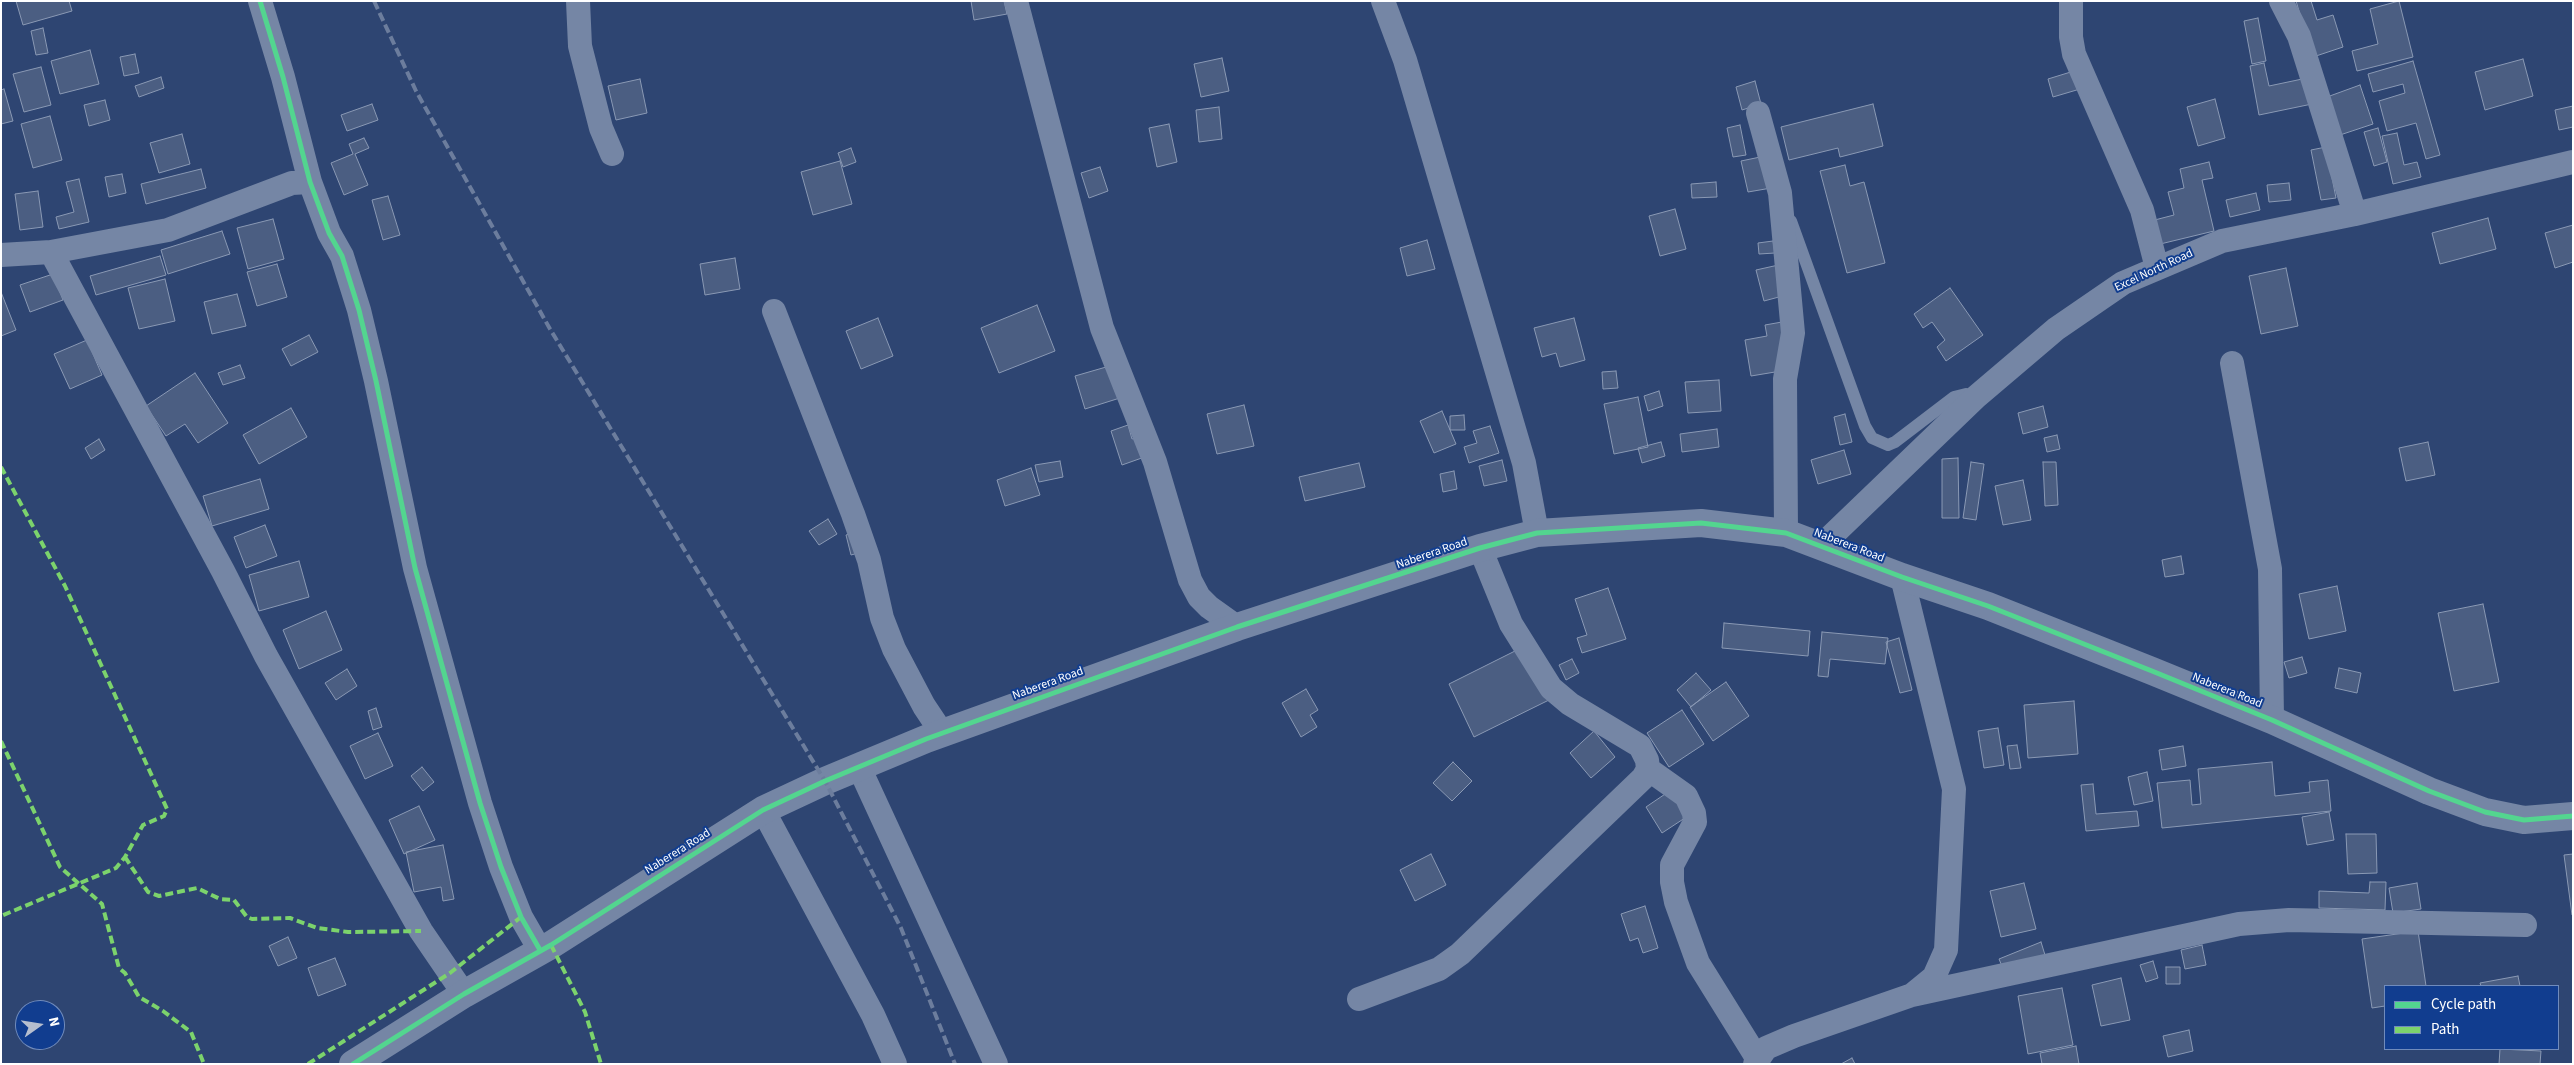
<!DOCTYPE html>
<style>
body{margin:0}
#map{position:relative;width:2574px;height:1065px;overflow:hidden;background:#2e4572;font-family:"Source Sans 3",sans-serif}
canvas{display:block}
.frame{position:absolute;inset:0;border:2px solid #fff;pointer-events:none}
.legend{position:absolute;left:2384px;top:985px;width:175px;height:65px;box-sizing:border-box;background:#113d8f;border:1px solid #708bbc;margin:0;padding:6px 9px;list-style:none;font-size:15px;color:#fff}
.legend li{display:flex;align-items:center;gap:10px;height:25px}
.legend b{width:25px;border:1px solid #708bbc}
.north{position:absolute;left:15px;top:1000px;width:50px;height:50px;box-sizing:border-box;background:#113d8f;border:1px solid #708bbc;border-radius:50%;rotate:77deg;font-size:14px;font-weight:700;line-height:20px;text-align:center;color:#fff}
.north::after{content:'';display:block;margin:auto;width:18px;height:22px;background:#b6bece;clip-path:polygon(50% 0,100% 100%,50% 72%,0 100%)}
</style>
<div id="map">
<canvas width="2574" height="1065"></canvas>
<div class="frame"></div>
<ul class="legend">
<li><b style="height:6px;background:#53d58f"></b>Cycle path</li>
<li><b style="height:6px;background:#7cd36c"></b>Path</li>
</ul>
<div class="north">N</div>
</div>
<script>
const context = document.querySelector('canvas').getContext('2d');
context.lineJoin = 'round';
function fill(path, color) {
  context.fillStyle = color;
  context.fill(path, 'evenodd');
}
function poly(rows) {
  const path = new Path2D();
  for (const r of rows) {
    path.moveTo(r[0], r[1]);
    for (let i = 2; i < r.length; i += 2) path.lineTo(r[i], r[i + 1]);
  }
  return path;
}
function strokePath(path, color, width, dash) {
  context.strokeStyle = color;
  context.lineWidth = width;
  context.lineCap = dash ? 'butt' : 'round';
  context.setLineDash(dash || []);
  context.stroke(path);
}
function write(font, color, halo, rows, align = 'center') {
  context.font = font + ' "Source Sans 3",sans-serif';
  context.lineWidth = 4;
  context.setLineDash([]);
  context.textBaseline = 'middle';
  context.strokeStyle = halo;
  context.fillStyle = color;
  for (const [text, x, y, turn = 0] of rows) {
    context.save();
    context.translate(x, y);
    context.rotate((+turn || 0) * Math.PI / 180);
    context.textAlign = isNaN(turn) ? turn : align;
    if (halo) context.strokeText(text, 0, 0);
    context.fillText(text, 0, 0);
    context.restore();
  }
}
const building = poly([
 [16,1,69,1,72,11,23,25,16,1],
 [971,1,1004,1,1007,14,974,20,971,1],
 [2296,1,2311,1,2317,20,2333,15,2343,47,2313,57,2296,1],
 [2399,1,2413,57,2357,71,2352,51,2378,44,2370,9,2399,1],
 [2258,18,2266,61,2252,64,2244,21,2258,18],
 [43,28,48,53,36,55,31,31,43,28],
 [90,50,99,84,60,94,51,61,90,50],
 [135,54,139,73,124,76,120,57,135,54],
 [1222,58,1229,91,1201,97,1194,64,1222,58],
 [2523,59,2533,96,2485,110,2475,72,2523,59],
 [2413,61,2440,155,2426,159,2416,123,2387,131,2379,101,2405,93,2403,84,2373,92,2368,74,2413,61],
 [2264,63,2269,86,2307,78,2312,104,2259,115,2250,66,2264,63],
 [41,67,51,105,24,112,13,74,41,67],
 [2074,71,2080,89,2053,97,2048,79,2074,71],
 [161,77,164,88,139,97,135,86,161,77],
 [640,79,647,113,616,120,608,86,640,79],
 [1755,81,1761,104,1742,110,1736,87,1755,81],
 [2360,85,2373,124,2340,135,2327,97,2360,85],
 [4,89,13,121,1,124,1,90,4,89],
 [2215,99,2225,138,2198,146,2187,107,2215,99],
 [105,100,110,120,89,126,84,105,105,100],
 [372,104,378,120,347,131,341,115,372,104],
 [1873,104,1883,146,1840,157,1838,148,1789,160,1781,127,1873,104],
 [2573,106,2573,127,2559,130,2555,110,2573,106],
 [1219,107,1222,139,1199,142,1196,110,1219,107],
 [50,116,62,160,33,168,21,124,50,116],
 [1169,124,1177,162,1157,167,1149,128,1169,124],
 [1740,125,1746,155,1733,157,1727,128,1740,125],
 [2378,128,2387,162,2374,166,2364,132,2378,128],
 [2397,133,2404,165,2417,162,2421,177,2393,184,2382,136,2397,133],
 [182,134,190,164,159,173,150,143,182,134],
 [364,138,369,148,355,154,368,185,344,195,331,163,353,154,349,144,364,138],
 [2326,147,2336,198,2321,200,2311,150,2326,147],
 [851,148,856,162,843,167,838,153,851,148],
 [1770,155,1777,187,1748,192,1741,161,1770,155],
 [840,161,852,204,813,215,801,172,840,161],
 [2209,162,2213,178,2202,180,2214,231,2152,246,2147,222,2174,215,2168,192,2184,188,2180,169,2209,162],
 [1845,165,1850,186,1864,182,1885,263,1847,273,1820,171,1845,165],
 [1100,167,1108,191,1089,198,1081,173,1100,167],
 [201,169,206,188,146,204,141,184,201,169],
 [122,174,126,193,109,197,105,177,122,174],
 [79,179,89,222,59,229,56,217,74,212,66,182,79,179],
 [1716,182,1717,197,1692,198,1691,184,1716,182],
 [2289,183,2291,200,2269,202,2267,185,2289,183],
 [38,191,43,227,20,230,15,194,38,191],
 [2256,193,2260,210,2230,217,2226,200,2256,193],
 [388,196,400,235,383,240,372,200,388,196],
 [1675,209,1686,249,1660,256,1649,216,1675,209],
 [2488,218,2496,249,2440,264,2432,233,2488,218],
 [273,219,284,259,248,269,237,228,273,219],
 [2573,225,2573,262,2555,268,2545,233,2573,225],
 [222,231,230,254,168,274,161,250,222,231],
 [1427,240,1435,269,1407,276,1400,248,1427,240],
 [1773,241,1775,253,1759,254,1758,243,1773,241],
 [160,256,166,275,96,295,90,276,160,256],
 [735,258,740,289,705,295,700,264,735,258],
 [277,264,287,297,257,306,247,272,277,264],
 [1783,264,1790,294,1764,301,1756,270,1783,264],
 [2286,268,2298,326,2261,334,2249,276,2286,268],
 [53,274,63,300,30,312,20,285,53,274],
 [165,279,175,321,139,329,128,288,165,279],
 [1950,288,1983,335,1946,361,1937,347,1945,340,1932,322,1923,328,1914,314,1950,288],
 [1,292,16,330,1,336,1,292],
 [237,294,246,326,212,334,204,302,237,294],
 [1037,305,1055,351,999,373,981,328,1037,305],
 [878,318,893,356,861,369,846,331,878,318],
 [1574,318,1585,360,1560,367,1556,353,1542,357,1534,328,1574,318],
 [1782,322,1787,370,1751,376,1745,340,1767,336,1765,325,1782,322],
 [309,335,318,352,291,366,282,349,309,335],
 [87,340,102,375,70,389,54,354,87,340],
 [240,365,245,378,223,385,218,373,240,365],
 [1113,365,1123,397,1085,409,1075,376,1113,365],
 [1616,371,1618,388,1603,389,1602,372,1616,371],
 [195,373,228,423,198,443,185,424,166,436,146,406,195,373],
 [1719,380,1721,411,1688,413,1685,382,1719,380],
 [1659,391,1663,406,1648,411,1644,396,1659,391],
 [1638,397,1648,447,1614,454,1604,404,1638,397],
 [1244,405,1254,446,1217,454,1207,414,1244,405],
 [2043,406,2048,427,2023,434,2018,413,2043,406],
 [291,408,307,437,259,464,243,435,291,408],
 [1442,411,1456,444,1434,453,1420,421,1442,411],
 [1845,414,1852,442,1840,445,1834,417,1845,414],
 [1464,415,1465,430,1450,430,1450,416,1464,415],
 [1128,425,1132,439,1146,434,1153,454,1122,465,1111,431,1128,425],
 [1490,426,1499,453,1469,463,1464,447,1477,443,1473,431,1490,426],
 [1717,429,1719,447,1682,452,1680,434,1717,429],
 [2057,435,2060,449,2047,452,2044,438,2057,435],
 [99,439,105,450,91,459,85,448,99,439],
 [1661,442,1665,456,1642,463,1638,448,1661,442],
 [2428,442,2435,475,2406,481,2399,448,2428,442],
 [1844,450,1851,474,1818,484,1811,460,1844,450],
 [1958,458,1959,518,1942,518,1942,459,1958,458],
 [1502,460,1507,481,1484,486,1479,466,1502,460],
 [1060,461,1063,477,1039,482,1035,465,1060,461],
 [1971,462,1984,464,1976,520,1963,518,1971,462],
 [2043,462,2056,462,2058,505,2045,506,2043,462],
 [1359,463,1365,487,1305,501,1299,477,1359,463],
 [1031,468,1040,495,1005,506,997,480,1031,468],
 [1454,471,1457,489,1443,492,1440,474,1454,471],
 [260,479,269,509,212,526,203,496,260,479],
 [2023,480,2031,520,2003,525,1995,486,2023,480],
 [828,519,837,534,819,545,809,531,828,519],
 [265,525,277,556,246,568,234,537,265,525],
 [864,530,869,550,851,555,846,535,864,530],
 [2181,556,2184,574,2165,577,2162,560,2181,556],
 [299,561,309,597,259,611,249,575,299,561],
 [2337,586,2346,631,2309,639,2299,594,2337,586],
 [1608,588,1626,639,1582,653,1577,638,1587,635,1575,599,1608,588],
 [2483,604,2499,682,2454,691,2438,613,2483,604],
 [326,611,342,650,299,669,283,630,326,611],
 [1724,623,1810,631,1808,656,1722,648,1724,623],
 [1822,632,1888,638,1885,664,1830,659,1828,677,1818,676,1822,632],
 [1899,638,1912,690,1900,693,1886,642,1899,638],
 [1529,644,1555,697,1474,737,1449,684,1529,644],
 [2302,657,2307,673,2289,678,2284,662,2302,657],
 [1572,659,1579,673,1566,680,1559,665,1572,659],
 [2339,668,2361,673,2357,693,2335,688,2339,668],
 [347,669,357,686,336,700,325,683,347,669],
 [1696,673,1711,690,1691,707,1677,690,1696,673],
 [1726,682,1749,716,1713,741,1690,707,1726,682],
 [1306,689,1318,710,1310,715,1317,727,1301,737,1282,703,1306,689],
 [2074,701,2078,754,2028,758,2024,705,2074,701],
 [376,708,382,727,373,730,368,711,376,708],
 [1682,710,1704,744,1669,767,1647,733,1682,710],
 [1998,728,2004,765,1984,768,1978,731,1998,728],
 [1594,731,1615,757,1591,778,1570,753,1594,731],
 [378,733,393,766,365,779,350,746,378,733],
 [2017,745,2021,768,2010,769,2007,746,2017,745],
 [2183,746,2186,766,2162,770,2159,750,2183,746],
 [1453,762,1472,781,1452,801,1433,783,1453,762],
 [2272,762,2275,796,2310,792,2309,782,2328,780,2331,811,2162,828,2157,783,2190,780,2192,805,2201,804,2198,769,2272,762],
 [422,767,434,782,423,791,411,776,422,767],
 [2147,772,2153,801,2134,805,2128,777,2147,772],
 [2093,784,2096,814,2137,811,2139,826,2086,831,2081,785,2093,784],
 [1674,788,1691,814,1662,833,1646,807,1674,788],
 [419,806,435,840,404,854,389,820,419,806],
 [2329,812,2334,840,2307,845,2302,817,2329,812],
 [2346,834,2376,834,2377,873,2348,874,2346,834],
 [443,845,454,899,443,901,441,887,414,892,406,852,443,845],
 [1431,854,1446,885,1415,901,1400,870,1431,854],
 [2573,854,2573,915,2572,915,2564,855,2573,854],
 [2370,882,2386,882,2385,910,2319,908,2319,891,2369,893,2370,882],
 [2024,883,2036,929,2001,937,1990,891,2024,883],
 [2417,883,2421,909,2393,913,2389,888,2417,883],
 [1645,906,1658,948,1643,953,1638,938,1630,941,1621,914,1645,906],
 [2418,931,2426,986,2385,986,2385,1006,2372,1008,2362,939,2418,931],
 [288,937,297,958,278,966,269,946,288,937],
 [2041,942,2045,955,2004,971,1999,959,2041,942],
 [2202,945,2206,965,2185,969,2181,950,2202,945],
 [335,958,346,985,318,996,308,968,335,958],
 [2153,961,2158,978,2146,982,2140,965,2153,961],
 [2166,967,2180,967,2180,984,2166,984,2166,967],
 [2518,976,2520,986,2481,986,2480,983,2518,976],
 [2121,978,2130,1020,2101,1026,2092,985,2121,978],
 [2062,988,2073,1045,2028,1054,2018,996,2062,988],
 [2189,1030,2193,1051,2168,1057,2163,1036,2189,1030],
 [2076,1046,2079,1064,2042,1064,2040,1053,2076,1046],
 [2500,1049,2541,1051,2540,1064,2499,1064,2500,1049],
 [1852,1058,1855,1064,1841,1064,1852,1058]
]);
fill(building, '#4b5e82');
strokePath(building, '#8a99b4', 1);
strokePath(poly([
 [1791,221,1865,426,1872,438,1888,445,1895,442,1954,397,1966,394,1976,397]
]), '#7586a5', 12);
strokePath(poly([
 [260,1,283,77,310,182,329,233,342,256,359,310,376,381,415,568,480,803,501,867,521,917,540,950],
 [578,1,580,46,601,128,612,154],
 [1016,1,1102,328,1155,462,1190,580,1199,597,1209,607,1237,627],
 [1383,1,1405,60,1524,463,1537,533],
 [2071,1,2071,37,2074,54,2142,210,2157,268],
 [2281,1,2299,36,2355,214],
 [1758,113,1780,193,1793,333,1785,379,1786,533],
 [51,252,223,571,266,656,421,931,464,994],
 [1,255,51,252,168,230,292,183,310,182],
 [774,311,853,514,869,560,882,618,894,649,924,706,942,733],
 [2232,363,2270,569,2272,720],
 [1821,546,1976,397,2056,329,2123,283,2222,241,2355,214,2573,162],
 [859,767,996,1064],
 [1648,769,1686,796,1694,813,1695,822,1672,865,1672,882,1676,902,1698,963,1757,1058],
 [763,810,873,1015,895,1064],
 [1912,995,2239,924,2289,920,2525,925],
 [1359,999,1439,969,1460,954,1643,778,1648,769,1647,760,1640,746,1570,704,1551,688,1511,624,1480,548],
 [1755,1064,1766,1048,1794,1036,1912,995,1934,977,1946,950,1954,789,1902,577]
]), '#7586a5', 24);
strokePath(poly([
 [353,1064,464,994,551,945,763,810,825,781,926,739,1237,627,1480,548,1537,533,1701,523,1786,533,1902,577,1988,606,2152,671,2272,720,2429,791,2485,812,2524,820,2573,816]
]), '#7586a5', 28);
strokePath(poly([
 [374,1,416,91,550,329,825,781,901,928,955,1064]
]), '#6c7d9d', 4, [9, 4]);
strokePath(poly([
 [1,467,65,586,167,809,164,816,143,825,125,857,116,868,1,916],
 [1,741,60,867,102,904,119,968,125,973,139,997,163,1011,191,1032,204,1064],
 [125,857,148,892,159,896,197,888,220,899,234,900,247,917,252,919,290,918,317,928,348,932,421,931],
 [551,945,585,1012,601,1064],
 [308,1064,450,973,521,917]
]), '#7cd36c', 4, [8, 4]);
strokePath(poly([
 [260,1,283,77,310,182,329,233,342,256,359,310,376,381,415,568,480,803,501,867,521,917,540,950],
 [353,1064,464,994,551,945,763,810,825,781,926,739,1237,627,1480,548,1537,533,1701,523,1786,533,1902,577,1988,606,2152,671,2272,720,2429,791,2485,812,2524,820,2573,816]
]), '#53d58f', 5);
write('12px', '#fff', '#113d8f', [
 ["Excel North Road",2154,271,-25],
 ["Naberera Road",1849,546,21],
 ["Naberera Road",1432,554,-19],
 ["Naberera Road",1048,684,-20],
 ["Naberera Road",2227,691,22],
 ["Naberera Road",678,852,-32]
]);
</script>
